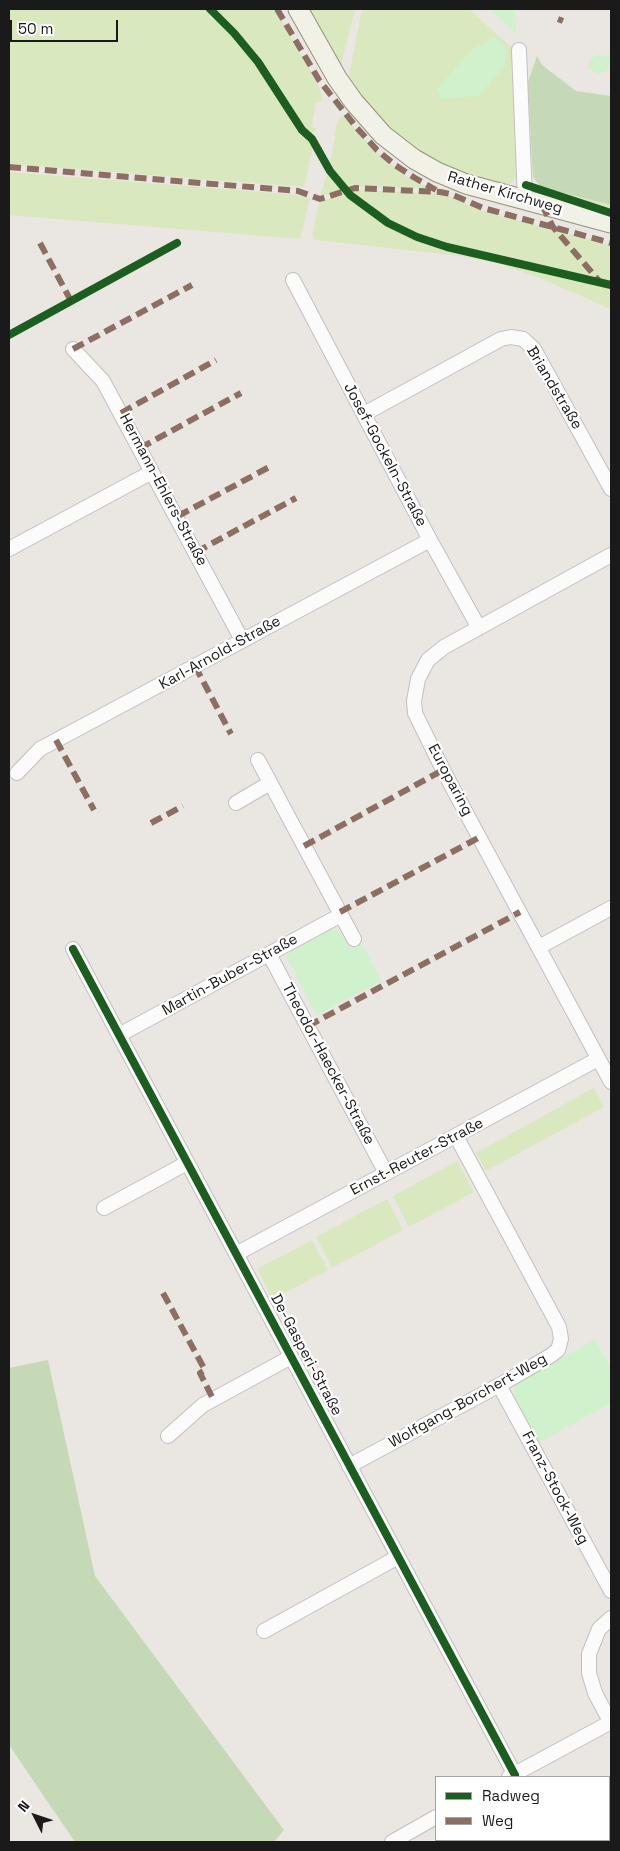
<!DOCTYPE html>
<meta charset="utf-8">
<style>
body{margin:0}
#map{position:relative;width:620px;height:1851px;overflow:hidden;background:#eae6e2;font-family:"Space Grotesk",sans-serif}
canvas{display:block}
.frame{position:absolute;inset:0;border:10px solid #1a1a1a;pointer-events:none}
.legend{position:absolute;left:435px;top:1776px;width:175px;height:65px;box-sizing:border-box;background:#fff;border:1px solid #a3a3a3;margin:0;padding:6px 9px;list-style:none;font-size:15px;color:#1a1a1a}
.legend li{display:flex;align-items:center;gap:10px;height:25px}
.legend b{width:25px;border:1px solid #a3a3a3}
.north{position:absolute;left:10px;top:1791px;width:50px;height:50px;-webkit-text-stroke:4px #fff;paint-order:stroke;rotate:311deg;font-size:14px;font-weight:700;line-height:20px;text-align:center;color:#1a1a1a}
.north::after{content:'';display:block;margin:auto;width:18px;height:22px;background:#1a1a1a;clip-path:polygon(50% 0,100% 100%,50% 72%,0 100%)}
.scale{position:absolute;left:10px;top:20px;width:108px;height:22px;box-sizing:border-box;border:2px solid #1a1a1a;border-top:0;padding-left:6px;font-size:15px;line-height:18px;white-space:nowrap;color:#1a1a1a;-webkit-text-stroke:4px #fff;paint-order:stroke}
</style>
<div id="map">
<canvas width="620" height="1851"></canvas>
<div class="frame"></div>
<ul class="legend">
<li><b style="height:6px;background:#1b5e20"></b>Radweg</li>
<li><b style="height:6px;background:#8d6e63"></b>Weg</li>
</ul>
<div class="north">N</div>
<div class="scale">50 m</div>
</div>
<script>
const context = document.querySelector('canvas').getContext('2d');
context.lineJoin = 'round';
function fill(path, color) {
  context.fillStyle = color;
  context.fill(path, 'evenodd');
}
function poly(rows) {
  const path = new Path2D();
  for (const r of rows) {
    path.moveTo(r[0], r[1]);
    for (let i = 2; i < r.length; i += 2) path.lineTo(r[i], r[i + 1]);
  }
  return path;
}
function strokePath(path, color, width, dash) {
  context.strokeStyle = color;
  context.lineWidth = width;
  context.lineCap = dash ? 'butt' : 'round';
  context.setLineDash(dash || []);
  context.stroke(path);
}
function write(font, color, halo, rows, align = 'center') {
  context.font = font + ' "Space Grotesk",sans-serif';
  context.lineWidth = 4.5;
  context.setLineDash([]);
  context.textBaseline = 'middle';
  context.strokeStyle = halo;
  context.fillStyle = color;
  for (const [text, x, y, turn = 0] of rows) {
    context.save();
    context.translate(x, y);
    context.rotate((+turn || 0) * Math.PI / 180);
    context.textAlign = isNaN(turn) ? turn : align;
    if (halo) context.strokeText(text, 0, 0);
    context.fillText(text, 0, 0);
    context.restore();
  }
}
fill(poly([
 [9,9,205,9,211,13,209,17,213,20,216,18,233,35,312,142,312,151,304,187,9,164],
 [214,9,276,9,320,89,322,102,316,102,312,127,317,128,313,133,309,134,302,126,254,50,234,27],
 [304,9,355,9,341,65],
 [362,9,469,9,518,53,518,174,513,182,507,185,473,178,451,169,412,147,378,117,365,100,349,76],
 [342,115,382,157,407,177,430,189,368,186,347,188,331,168,330,165,337,123],
 [9,172,299,195,310,198,300,239,9,215],
 [329,174,341,189,320,197,326,176],
 [541,187,611,205,611,209,542,189],
 [357,190,442,194,488,213,611,245,611,283,461,248,427,238,385,218,352,192],
 [344,192,362,208,385,225,424,244,448,251,611,289,611,309,542,279,501,264,461,256,315,240,313,237,313,230,319,203],
 [594,1088,604,1107,486,1171,476,1153],
 [457,1161,474,1192,409,1227,393,1196],
 [387,1199,403,1230,332,1268,316,1237],
 [312,1240,328,1270,273,1299,257,1269]
]), '#dae8bf');
fill(poly([
 [537,56,542,65,576,91,611,96,611,205,541,187,533,177,528,82],
 [48,1360,95,1576,284,1830,274,1842,75,1842,9,1745,9,1368]
]), '#c6d9b6');
fill(poly([
 [490,9,515,9,516,33],
 [495,37,504,45,506,53,505,66,478,96,442,99,437,89,471,50],
 [600,54,601,57,610,54,611,58,608,70,598,74,587,68,592,58],
 [330,929,337,930,343,934,351,949,362,943,381,981,317,1015,286,956,290,950],
 [595,1340,611,1369,611,1403,538,1443,515,1400,514,1389,520,1380]
]), '#cff1cb');
const minor = poly([
 [519,50,525,200],
 [293,280,430,540,479,628],
 [73,349,103,381,242,640],
 [364,414,501,339,511,337,523,339,534,349,611,489],
 [9,549,152,472],
 [611,555,444,647,428,660,418,679,414,701,415,713,443,770,611,1082],
 [258,760,354,939],
 [17,773,40,749,430,540],
 [236,803,270,783],
 [539,947,611,908],
 [73,949,515,1775],
 [269,954,386,1173],
 [119,1035,341,915],
 [104,1208,187,1163],
 [236,1254,598,1059],
 [499,1385,611,1591],
 [168,1436,203,1405,291,1357],
 [349,1466,505,1382,550,1356,558,1350,561,1339,559,1327,456,1136],
 [611,1618,599,1629,589,1654,589,1673,595,1693,611,1723],
 [264,1631,398,1557],
 [509,1777,611,1722],
 [392,1842,436,1817]
]);
const secondary = poly([
 [298,9,337,78,354,102,383,135,414,159,437,172,466,184,611,223]
]);
strokePath(minor, '#c2c0be', 16);
strokePath(secondary, '#93927b', 21);
strokePath(minor, '#fcfbfb', 14);
strokePath(secondary, '#f2f1e8', 19);
strokePath(poly([
 [277,9,319,80,357,128,377,150,395,165,415,178,436,190],
 [558,19,563,21],
 [9,167,298,191,320,199,355,188,440,192,451,194,483,208,611,243],
 [542,205,553,227,600,282],
 [40,243,71,301],
 [73,349,192,285],
 [121,413,216,360],
 [140,448,241,393],
 [178,516,273,465],
 [196,552,296,498],
 [195,666,231,734],
 [56,740,94,810],
 [151,823,183,806],
 [304,846,443,770],
 [340,912,480,837],
 [308,1026,520,912],
 [163,1293,205,1370,200,1373,213,1399]
]), '#8d6e63', 6, [12, 6]);
strokePath(poly([
 [210,9,234,33,258,62,302,130,312,139,330,171,350,195,388,223,417,237,447,247,611,285],
 [526,185,611,213],
 [9,335,177,243],
 [73,949,515,1775]
]), '#1b5e20', 8);
write('15px', '#1a1a1a', '#fff', [
 ["Rather Kirchweg",505,193,16],
 ["Briandstraße",554,388,59],
 ["Josef-Gockeln-Straße",385,455,62],
 ["Hermann-Ehlers-Straße",163,490,62],
 ["Karl-Arnold-Straße",220,653,-29],
 ["Europaring",450,780,62],
 ["Martin-Buber-Straße",230,975,-29],
 ["Theodor-Haecker-Straße",328,1064,62],
 ["Ernst-Reuter-Straße",417,1157,-28],
 ["De-Gasperi-Straße",306,1355,62],
 ["Wolfgang-Borchert-Weg",468,1401,-29],
 ["Franz-Stock-Weg",555,1488,62]
]);
</script>
